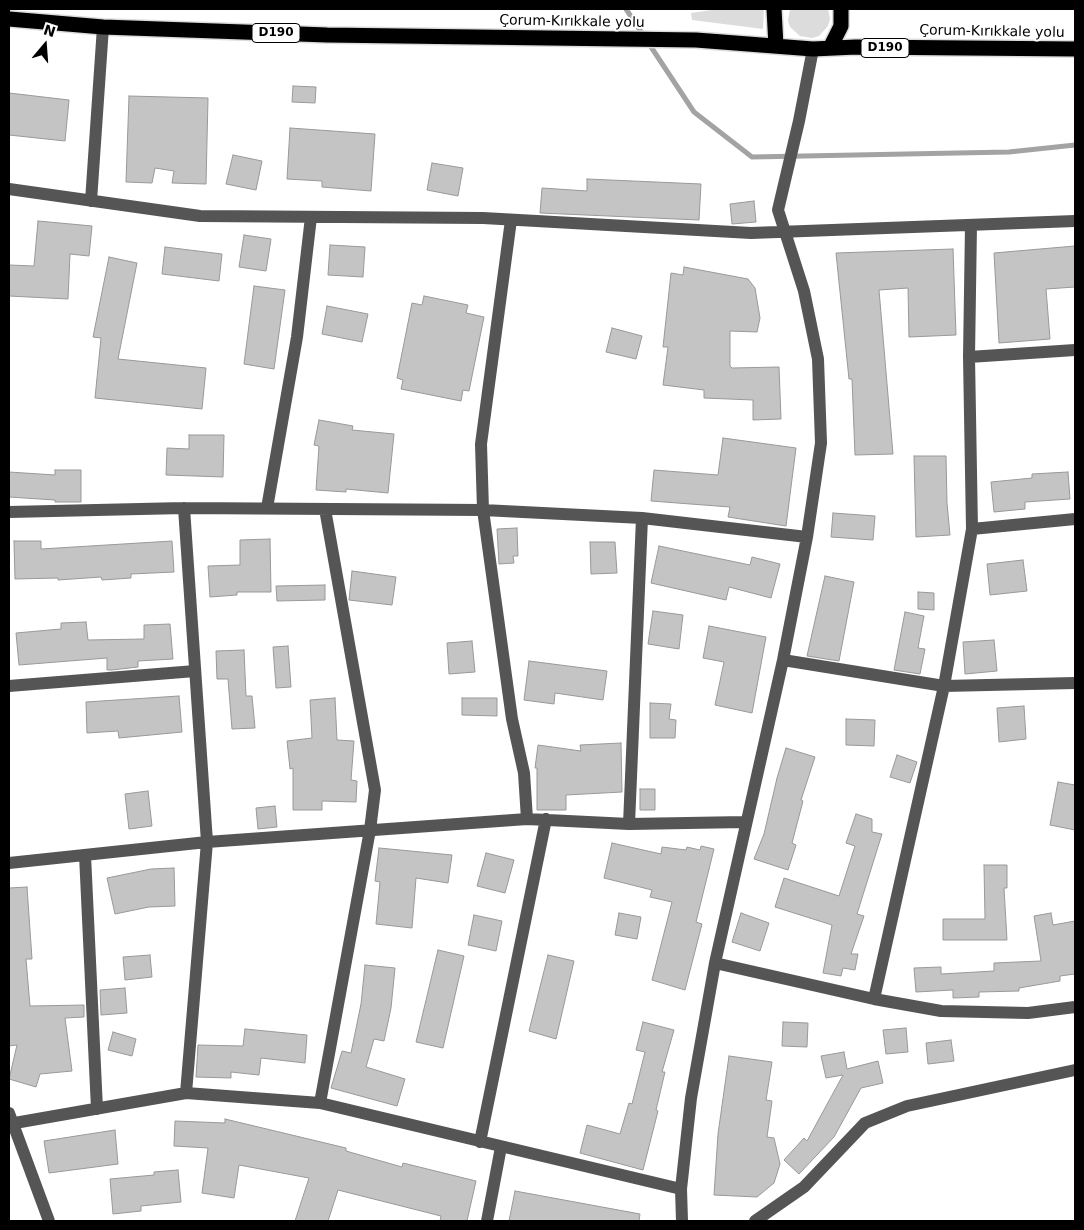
<!DOCTYPE html>
<meta charset="utf-8">
<style>
body{margin:0}
#map{position:relative;width:1084px;height:1230px;overflow:hidden;background:#fff;font-family:"DejaVu Sans",sans-serif}
canvas{display:block}
.frame{position:absolute;inset:0;border:10px solid #000;pointer-events:none}
.north{position:absolute;left:20px;top:20px;width:50px;height:50px;-webkit-text-stroke:4px #fff;paint-order:stroke;rotate:18deg;font-size:14px;font-weight:700;line-height:20px;text-align:center;color:#000}
.north::after{content:'';display:block;margin:auto;width:18px;height:22px;background:#000;clip-path:polygon(50% 0,100% 100%,50% 72%,0 100%)}
</style>
<div id="map">
<canvas width="1084" height="1230"></canvas>
<div class="frame"></div>
<div class="north">N</div>
</div>
<script>
const context = document.querySelector('canvas').getContext('2d');
context.lineJoin = 'round';
function fill(path, color) {
  context.fillStyle = color;
  context.fill(path, 'evenodd');
}
function poly(rows) {
  const path = new Path2D();
  for (const r of rows) {
    path.moveTo(r[0], r[1]);
    for (let i = 2; i < r.length; i += 2) path.lineTo(r[i], r[i + 1]);
  }
  return path;
}
function strokePath(path, color, width, dash) {
  context.strokeStyle = color;
  context.lineWidth = width;
  context.lineCap = dash ? 'butt' : 'round';
  context.setLineDash(dash || []);
  context.stroke(path);
}
function write(font, color, halo, rows, align = 'center') {
  context.font = font + ' "DejaVu Sans",sans-serif';
  context.lineWidth = 4;
  context.setLineDash([]);
  context.textBaseline = 'middle';
  context.strokeStyle = halo;
  context.fillStyle = color;
  for (const [text, x, y, turn = 0] of rows) {
    context.save();
    context.translate(x, y);
    context.rotate((+turn || 0) * Math.PI / 180);
    context.textAlign = isNaN(turn) ? turn : align;
    if (halo) context.strokeText(text, 0, 0);
    context.fillText(text, 0, 0);
    context.restore();
  }
}
fill(poly([
 [718,9,764,9,763,29,692,20,691,13],
 [790,9,828,9,830,19,828,26,819,36,812,38,800,36,790,27,788,21]
]), '#dcdcdc');
strokePath(poly([
 [626,9,694,112,752,157,1009,152,1075,145]
]), '#a3a3a3', 5);
const building = poly([
 [293,86,316,87,315,103,292,102,293,86],
 [9,93,69,100,65,141,9,135,9,93],
 [129,96,208,98,206,184,172,183,174,171,155,168,152,183,126,182,129,96],
 [290,128,375,134,371,191,322,187,322,181,287,179,290,128],
 [233,155,262,161,256,190,226,184,233,155],
 [432,163,463,168,458,196,427,190,432,163],
 [587,179,701,184,699,220,540,213,542,188,587,191,587,179],
 [754,201,756,222,732,224,730,204,754,201],
 [38,221,92,226,89,256,70,254,68,299,9,296,9,265,34,266,38,221],
 [244,235,271,239,266,271,239,267,244,235],
 [330,245,365,247,363,277,328,275,330,245],
 [1075,246,1075,287,1046,289,1050,339,999,343,994,253,1075,246],
 [165,247,222,254,219,281,162,274,165,247],
 [953,249,956,335,909,337,908,288,879,290,893,454,855,455,852,379,849,379,836,253,953,249],
 [109,257,137,263,118,359,206,368,202,409,95,398,101,338,93,337,109,257],
 [684,267,748,279,755,288,760,318,757,332,730,331,730,366,732,368,779,367,781,419,753,420,753,400,704,398,704,390,663,385,668,347,663,347,671,273,683,275,684,267],
 [254,286,285,290,274,369,244,364,254,286],
 [424,296,468,305,466,313,484,317,469,391,463,390,461,401,401,389,403,380,397,378,412,303,422,305,424,296],
 [327,306,368,314,362,342,322,334,327,306],
 [612,328,642,336,636,359,606,352,612,328],
 [319,420,353,426,352,430,394,434,388,493,346,489,346,492,316,490,319,446,314,445,319,420],
 [189,435,224,435,223,477,166,475,167,448,189,449,189,435],
 [723,438,796,448,786,526,728,517,730,507,651,501,654,470,718,475,723,438],
 [914,456,946,456,947,503,950,535,916,537,914,456],
 [55,470,81,470,81,502,55,502,55,500,9,497,9,472,55,475,55,470],
 [1068,472,1070,499,1025,502,1025,509,994,512,991,482,1032,478,1032,474,1068,472],
 [833,513,875,516,873,540,831,537,833,513],
 [517,528,518,556,513,556,514,563,499,564,497,529,517,528],
 [270,539,271,592,237,592,237,595,210,597,208,566,240,565,240,540,270,539],
 [14,541,41,541,41,549,172,541,174,572,131,574,131,578,102,580,101,577,58,580,58,578,15,579,14,541],
 [590,542,615,542,617,573,591,574,590,542],
 [659,546,750,565,752,557,780,564,771,598,729,587,726,600,651,583,659,546],
 [1023,560,1027,591,990,595,987,564,1023,560],
 [352,571,396,577,392,605,349,600,352,571],
 [825,576,854,582,839,661,807,656,825,576],
 [325,585,325,600,277,601,276,586,325,585],
 [918,592,934,593,934,610,918,609,918,592],
 [653,611,683,615,679,649,648,644,653,611],
 [905,612,924,616,918,648,925,649,920,674,894,670,905,612],
 [86,622,88,640,144,639,144,625,170,624,173,659,138,661,138,667,112,670,107,670,107,658,19,665,16,633,61,629,61,623,86,622],
 [709,626,766,637,752,713,715,705,724,662,703,658,709,626],
 [994,640,997,671,965,674,963,642,994,640],
 [472,641,475,672,449,674,447,643,472,641],
 [288,646,291,687,276,688,273,647,288,646],
 [244,650,246,696,252,696,255,728,232,729,228,679,217,679,216,651,244,650],
 [529,661,607,671,603,700,555,693,554,704,524,700,529,661],
 [179,696,182,732,119,738,118,731,87,733,86,702,179,696],
 [335,698,337,740,354,741,351,780,357,781,356,802,322,801,322,810,293,810,293,768,290,769,287,741,312,738,310,700,335,698],
 [462,698,497,698,497,716,462,715,462,698],
 [650,703,671,704,669,719,676,720,675,738,650,738,650,703],
 [1024,706,1026,739,999,742,997,708,1024,706],
 [846,719,875,720,874,746,846,745,846,719],
 [621,743,622,792,566,795,566,810,537,810,537,768,535,768,538,745,581,751,580,745,621,743],
 [786,748,815,757,801,800,803,801,792,843,796,845,788,870,754,859,764,834,777,778,786,748],
 [897,755,917,762,910,783,890,777,897,755],
 [1058,782,1075,785,1075,830,1050,825,1058,782],
 [640,789,655,789,655,810,640,810,640,789],
 [148,791,152,826,129,829,125,794,148,791],
 [275,806,277,827,258,829,256,808,275,806],
 [856,814,872,819,872,832,882,834,857,914,864,916,851,954,858,954,855,970,843,968,841,976,823,973,832,925,775,907,784,878,839,896,855,846,846,843,856,814],
 [612,843,661,854,662,847,686,850,687,847,700,850,701,846,714,849,696,922,702,924,685,990,652,980,672,902,650,897,652,890,604,878,612,843],
 [379,848,452,855,448,883,416,878,412,928,376,924,380,882,375,881,379,848],
 [486,853,514,860,505,893,477,886,486,853],
 [984,865,1007,865,1007,888,1004,888,1007,940,943,940,943,919,985,919,984,865],
 [174,868,175,906,149,907,115,914,107,878,151,869,174,868],
 [27,887,32,959,26,959,30,1006,84,1005,84,1017,65,1018,72,1071,40,1074,36,1087,9,1079,17,1045,9,1046,9,888,27,887],
 [619,913,641,917,637,939,615,935,619,913],
 [741,913,769,923,760,951,732,942,741,913],
 [1051,913,1053,925,1075,921,1075,974,1060,976,1060,981,1019,988,1019,991,979,992,979,997,953,998,953,990,916,992,914,968,941,967,941,974,994,971,994,963,1041,961,1034,916,1051,913],
 [474,915,502,921,496,951,468,945,474,915],
 [438,950,464,956,443,1048,416,1042,438,950],
 [150,955,152,977,125,980,123,957,150,955],
 [548,955,574,961,556,1039,529,1031,548,955],
 [365,965,395,968,391,1008,384,1041,374,1039,366,1067,405,1079,397,1106,331,1088,342,1051,351,1053,361,1004,365,965],
 [125,988,127,1013,101,1015,100,990,125,988],
 [643,1022,674,1030,662,1072,665,1072,656,1110,658,1111,643,1170,580,1153,587,1125,620,1134,629,1103,632,1104,645,1052,636,1050,643,1022],
 [783,1022,808,1023,807,1047,782,1046,783,1022],
 [906,1028,908,1052,886,1054,883,1030,906,1028],
 [245,1029,307,1035,305,1063,261,1058,259,1075,231,1072,231,1078,196,1077,198,1045,243,1046,245,1029],
 [113,1032,136,1039,132,1056,108,1050,113,1032],
 [951,1040,954,1061,928,1064,926,1043,951,1040],
 [844,1052,847,1069,878,1061,883,1083,861,1088,834,1137,799,1174,784,1160,804,1138,807,1141,843,1075,826,1078,821,1056,844,1052],
 [729,1056,772,1062,766,1100,772,1101,767,1137,774,1138,780,1164,774,1183,757,1197,714,1195,718,1134,729,1056],
 [225,1119,346,1148,346,1151,402,1167,403,1163,476,1181,467,1221,440,1221,441,1216,338,1190,328,1221,295,1221,309,1178,239,1165,234,1198,202,1193,208,1148,174,1146,175,1121,225,1123,225,1119],
 [115,1130,118,1164,49,1173,44,1141,115,1130],
 [178,1170,181,1202,141,1206,141,1211,113,1214,110,1179,154,1175,154,1172,178,1170],
 [515,1191,640,1214,639,1221,509,1221,515,1191]
]);
fill(building, '#c4c4c4');
strokePath(building, '#999', 1);
const highway = poly([
 [774,9,776,46],
 [9,19,103,27,327,35,696,40,813,49,856,47,1075,49],
 [830,48,841,26,841,9]
]);
strokePath(highway, '#dbdbdb', 18);
strokePath(poly([
 [9,189,200,216,483,218,751,233,1075,221],
 [91,201,103,27],
 [511,220,481,444,483,510,512,719,524,773,527,819],
 [969,357,1075,350],
 [184,508,207,842,186,1093],
 [267,508,297,337,311,217],
 [9,512,184,508,483,510,642,518,807,537],
 [972,529,1075,519],
 [783,660,944,686,1075,683],
 [9,686,195,671],
 [629,824,642,518],
 [85,855,97,1109],
 [9,863,207,842,527,819,629,824,745,822],
 [715,963,874,999,941,1011,1028,1013,1075,1007],
 [874,999,944,686,972,529,969,357,971,225],
 [320,1103,370,830,375,790,325,509],
 [9,1113,49,1221],
 [9,1124,186,1093,320,1103,681,1189],
 [480,1142,546,819],
 [487,1221,501,1147],
 [682,1221,681,1189,691,1098,715,963,783,660,807,537,821,443,818,359,804,291,778,210,799,121,813,49],
 [755,1221,804,1187,865,1123,907,1106,1075,1070]
]), '#555', 12);
strokePath(highway, '#000', 15);
for (const [x, y, w] of [
 [276,33,48],
 [885,48,48]
]) {
  const box = new Path2D();
  box.roundRect(x - w / 2, y - 9.5, w, 19, 4);
  context.fillStyle = '#fff';
  context.fill(box);
  strokePath(box, '#000', 1);
}
write('bold 12px', '#000', null, [
 ["D190",276,33],
 ["D190",885,48]
]);
write('14px', '#000', '#fff', [
 ["Çorum-Kırıkkale yolu",572,22,1],
 ["Çorum-Kırıkkale yolu",992,32,1]
]);
</script>
